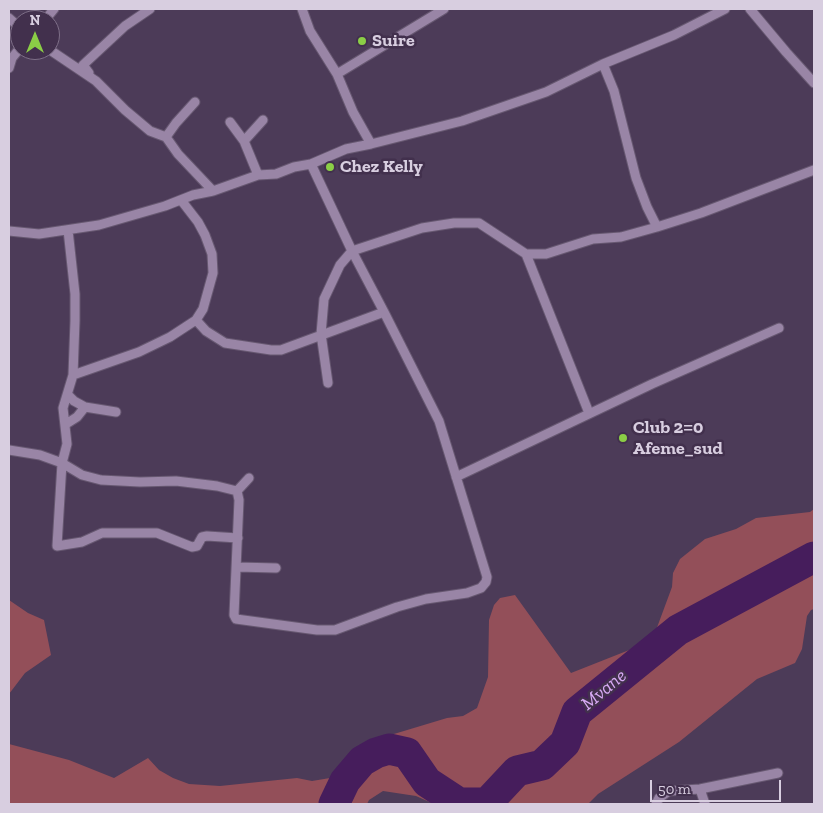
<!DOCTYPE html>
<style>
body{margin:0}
#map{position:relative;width:823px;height:813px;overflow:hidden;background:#4c3b58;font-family:"Zilla Slab",serif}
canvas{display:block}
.frame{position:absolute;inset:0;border:10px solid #d8cee0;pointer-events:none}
.north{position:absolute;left:10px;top:10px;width:50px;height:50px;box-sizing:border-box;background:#42304d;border:1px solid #7e6f88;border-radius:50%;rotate:0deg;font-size:14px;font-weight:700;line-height:20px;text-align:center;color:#d8cee0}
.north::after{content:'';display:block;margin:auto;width:18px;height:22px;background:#8bce46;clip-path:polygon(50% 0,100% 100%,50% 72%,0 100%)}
.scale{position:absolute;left:650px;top:780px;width:131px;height:22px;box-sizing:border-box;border:2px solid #d8cee0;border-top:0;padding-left:6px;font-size:15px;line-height:18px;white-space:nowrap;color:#d8cee0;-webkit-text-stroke:4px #42304d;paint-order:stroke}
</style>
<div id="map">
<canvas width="823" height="813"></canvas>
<div class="frame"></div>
<div class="north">N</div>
<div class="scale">50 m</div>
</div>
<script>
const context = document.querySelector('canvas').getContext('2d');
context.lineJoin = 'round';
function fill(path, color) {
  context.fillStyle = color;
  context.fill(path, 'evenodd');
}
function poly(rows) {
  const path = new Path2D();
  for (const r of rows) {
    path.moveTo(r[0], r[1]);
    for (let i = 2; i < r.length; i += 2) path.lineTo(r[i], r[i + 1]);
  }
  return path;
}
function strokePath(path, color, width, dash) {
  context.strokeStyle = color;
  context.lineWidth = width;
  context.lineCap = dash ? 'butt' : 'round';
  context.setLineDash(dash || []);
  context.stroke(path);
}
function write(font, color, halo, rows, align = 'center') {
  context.font = font + ' "Zilla Slab",serif';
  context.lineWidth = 5;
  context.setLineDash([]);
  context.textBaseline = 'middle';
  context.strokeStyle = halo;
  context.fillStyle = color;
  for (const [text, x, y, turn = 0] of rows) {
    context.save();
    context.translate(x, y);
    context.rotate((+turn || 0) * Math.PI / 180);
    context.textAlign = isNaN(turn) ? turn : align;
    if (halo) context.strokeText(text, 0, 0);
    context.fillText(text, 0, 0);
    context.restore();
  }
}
fill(poly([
 [814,509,814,609,811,610,807,616,802,649,795,663,757,679,679,742,598,794,588,804,434,804,416,796,383,791,369,800,367,804,9,804,9,744,69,760,114,778,148,758,159,770,173,778,189,784,220,786,297,778,312,781,330,778,374,740,447,718,463,716,477,708,488,677,489,620,494,605,500,598,515,595,571,673,652,641,672,587,673,573,680,559,705,539,736,529,756,518,810,512],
 [9,600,28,613,44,620,51,655,25,673,9,694]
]), '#934f59');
strokePath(poly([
 [334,804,345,781,362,761,376,753,389,749,407,753,427,782,459,803,487,803,517,771,542,765,565,743,577,712,678,630,814,557]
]), '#461d5c', 31);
const minor = poly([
 [750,9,786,52,814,83],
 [9,18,20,28],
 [45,20,54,9],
 [50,50,96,81,125,110,150,131,166,137,178,154,213,191],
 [603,64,614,91,636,178,647,207,657,227],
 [9,68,12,58,20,48],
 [89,73,83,65,125,26,150,9],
 [337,74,444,9],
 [230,122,244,141,258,175],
 [166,137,176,123,195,102],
 [244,141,263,120],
 [371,144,462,121,546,92,603,64,674,35,725,9],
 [311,164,352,251,340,265,324,299,321,334,328,383],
 [68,230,75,294,75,321,73,375,63,408,67,444,62,463,82,475,101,480,140,482,176,481,217,486,237,491,239,500,234,615,236,619,317,630,335,630,397,607,426,599,467,593,481,588,486,582,487,577,439,421,384,312],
 [9,231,39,234,99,225,165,206,193,195,213,191,258,175,276,174,294,167,311,164,346,149,371,144,353,112,337,74,310,31,302,9],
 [526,254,589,413],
 [196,320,206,331,225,343,271,350,281,350,384,312,352,251,422,228,454,223,479,223,526,254,546,254,593,239,621,237,657,227,701,213,814,170],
 [73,375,139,352,170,337,196,320,203,309,213,273,212,254,205,235,198,222,181,200],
 [68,395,74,401,85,407,116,412],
 [66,424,77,417,85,407],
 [9,450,40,455,62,463,57,546,82,542,102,533,157,533,192,547,197,546,202,537,207,536,238,538],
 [456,477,652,384,779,328],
 [237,491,249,478],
 [237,567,276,568],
 [700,789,705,804],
 [656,804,659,798,669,791,700,789,778,773]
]);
strokePath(minor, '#675871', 11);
strokePath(minor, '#9985a6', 9);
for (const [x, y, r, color] of [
 [362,41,5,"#8bce46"],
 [330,167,5,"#8bce46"],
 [623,438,5,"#8bce46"]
]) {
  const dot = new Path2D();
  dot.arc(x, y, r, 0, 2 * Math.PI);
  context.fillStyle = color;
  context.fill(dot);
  strokePath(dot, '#42304d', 2);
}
write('bold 18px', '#d8cee0', '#42304d', [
 ["Suire",372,41],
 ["Chez Kelly",340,167],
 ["Club 2=0",633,428],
 ["Afeme_sud",633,449]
], 'left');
write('italic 19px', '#d8aaf5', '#42304d', [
 ["Mvane",604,690,-40]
]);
</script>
